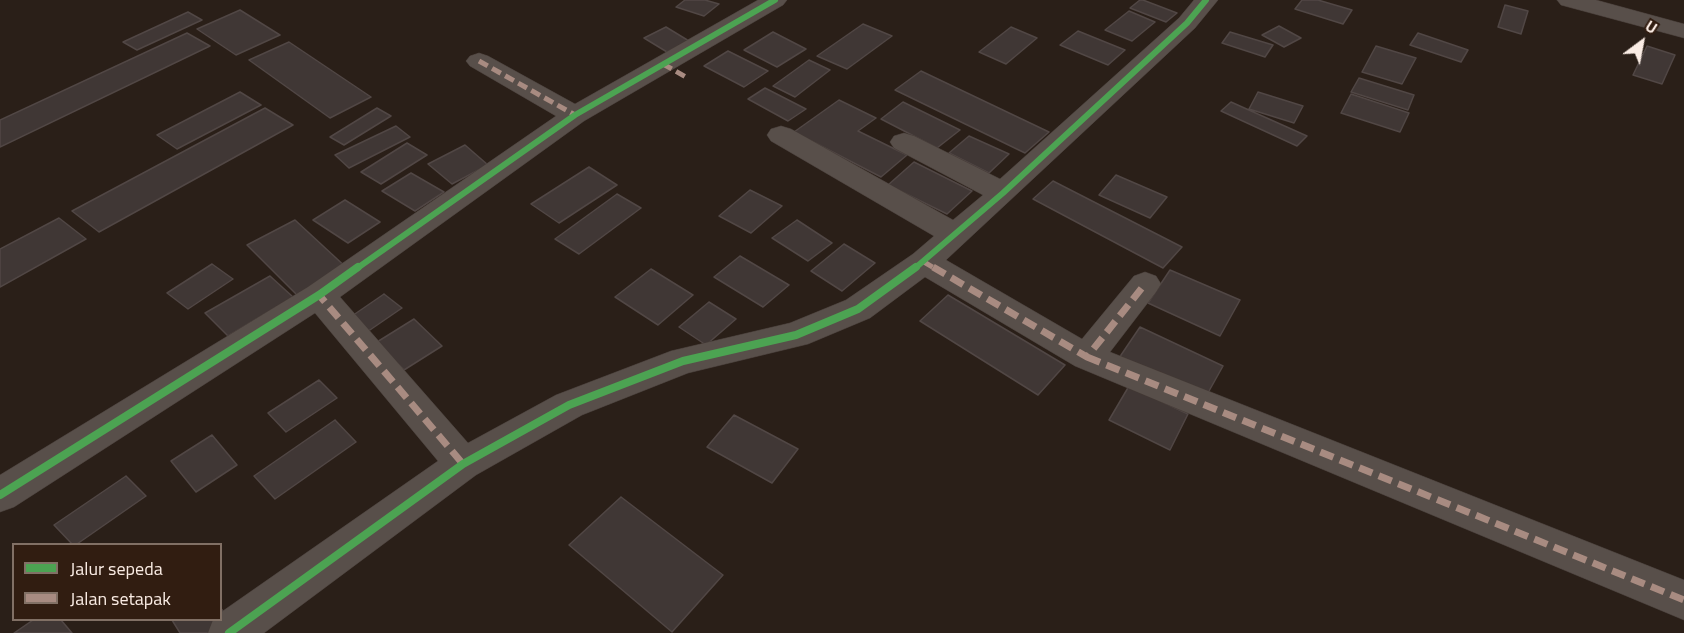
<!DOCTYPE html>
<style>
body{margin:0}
#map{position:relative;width:1684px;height:633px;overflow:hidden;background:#2a1f18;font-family:"Titillium Web",sans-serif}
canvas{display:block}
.legend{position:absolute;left:12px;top:543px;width:210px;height:78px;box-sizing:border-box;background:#311d11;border:2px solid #817065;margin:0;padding:8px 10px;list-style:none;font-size:18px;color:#faece4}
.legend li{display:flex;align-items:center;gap:12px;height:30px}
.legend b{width:30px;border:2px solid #817065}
.north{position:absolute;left:1612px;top:12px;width:60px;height:60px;-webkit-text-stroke:4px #311d11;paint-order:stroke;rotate:32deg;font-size:16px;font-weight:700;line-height:24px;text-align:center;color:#faece4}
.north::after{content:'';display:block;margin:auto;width:21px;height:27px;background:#faece4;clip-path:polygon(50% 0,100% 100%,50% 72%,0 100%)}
</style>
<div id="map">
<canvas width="1684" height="633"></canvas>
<ul class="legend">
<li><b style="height:8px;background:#4ca352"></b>Jalur sepeda</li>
<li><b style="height:8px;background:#a88b81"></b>Jalan setapak</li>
</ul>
<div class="north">U</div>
</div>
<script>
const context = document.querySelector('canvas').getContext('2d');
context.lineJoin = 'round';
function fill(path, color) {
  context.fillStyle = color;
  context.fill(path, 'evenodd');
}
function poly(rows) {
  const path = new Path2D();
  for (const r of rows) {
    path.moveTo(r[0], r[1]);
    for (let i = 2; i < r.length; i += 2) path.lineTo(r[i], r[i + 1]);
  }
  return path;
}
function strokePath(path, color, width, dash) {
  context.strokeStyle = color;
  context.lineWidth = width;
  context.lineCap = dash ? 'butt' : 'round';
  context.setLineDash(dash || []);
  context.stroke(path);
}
const building = poly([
 [685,0,705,0,719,4,704,16,676,7,685,0],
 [1140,0,1143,0,1177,13,1166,22,1130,8,1140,0],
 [1302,0,1318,0,1352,10,1343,24,1295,9,1302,0],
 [1505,5,1528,11,1521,34,1498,27,1505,5],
 [240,10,280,35,236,55,197,29,240,10],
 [1129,11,1155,22,1132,41,1105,30,1129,11],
 [188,12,202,20,137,50,123,42,188,12],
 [863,24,892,36,847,69,817,56,863,24],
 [1279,26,1301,38,1284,47,1262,35,1279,26],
 [666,27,689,41,667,52,644,38,666,27],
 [1011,27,1037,38,1006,64,979,52,1011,27],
 [1078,31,1125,50,1108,65,1060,45,1078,31],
 [773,32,806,49,777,67,744,50,773,32],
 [1230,32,1273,45,1265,57,1222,43,1230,32],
 [187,33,210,46,0,147,0,120,187,33],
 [1418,33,1468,50,1461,62,1410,45,1418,33],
 [289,42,371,97,330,118,249,60,289,42],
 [1376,46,1416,58,1402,84,1362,72,1376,46],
 [1647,46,1675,55,1662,84,1633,75,1647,46],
 [728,51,768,71,744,87,704,66,728,51],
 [809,60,830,70,795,97,773,86,809,60],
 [921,71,1049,132,1025,153,895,90,921,71],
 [1359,78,1414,95,1408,110,1351,92,1359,78],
 [765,88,806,109,788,121,748,99,765,88],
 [240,92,261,105,177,149,157,135,240,92],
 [1258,92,1303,106,1294,123,1249,109,1258,92],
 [1351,94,1409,113,1400,132,1341,113,1351,94],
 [839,100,876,118,858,131,907,155,881,177,794,132,839,100],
 [903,102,960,130,937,148,881,119,903,102],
 [1231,102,1307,136,1297,146,1221,111,1231,102],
 [265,108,293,125,99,232,72,211,265,108],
 [377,108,391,116,344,145,330,137,377,108],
 [396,126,410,137,349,168,335,155,396,126],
 [969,136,1009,154,989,173,949,153,969,136],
 [407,143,427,155,381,184,361,172,407,143],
 [465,145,488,165,452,184,428,164,465,145],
 [914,162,972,191,947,214,888,185,914,162],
 [589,167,617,185,559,223,531,204,589,167],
 [411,173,444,192,415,211,382,191,411,173],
 [1116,175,1167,197,1150,218,1099,195,1116,175],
 [1053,181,1182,247,1163,268,1033,199,1053,181],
 [750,190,782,206,751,233,719,216,750,190],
 [617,194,641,208,579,254,555,239,617,194],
 [345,200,380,222,348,243,313,220,345,200],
 [59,218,86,239,0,287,0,249,59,218],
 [295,220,349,270,300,298,247,245,295,220],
 [797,220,832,243,808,261,772,238,797,220],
 [844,244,875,263,842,291,811,271,844,244],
 [740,256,789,285,763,307,714,277,740,256],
 [212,264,233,279,188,309,167,293,212,264],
 [651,269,693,295,658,325,615,297,651,269],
 [1170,270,1240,300,1220,336,1148,303,1170,270],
 [270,276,293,297,228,336,205,313,270,276],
 [384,294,402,308,367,332,349,318,384,294],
 [948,295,1065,365,1038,395,920,321,948,295],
 [709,302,736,319,706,345,679,327,709,302],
 [414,319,442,346,404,370,377,342,414,319],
 [1140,327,1223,366,1204,400,1119,358,1140,327],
 [319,380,337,398,286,432,268,413,319,380],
 [1129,386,1188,414,1170,450,1109,420,1129,386],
 [734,415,798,449,772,483,707,447,734,415],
 [335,420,356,442,275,499,254,476,335,420],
 [212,435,237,465,196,492,171,461,212,435],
 [126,476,146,496,77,544,72,544,54,525,126,476],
 [621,497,723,575,672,632,569,545,621,497],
 [220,607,231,623,217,633,180,633,172,620,220,620,220,607],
 [33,620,61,620,72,633,14,633,33,620]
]);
fill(building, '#403735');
strokePath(building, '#514745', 1.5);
const minor = poly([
 [758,0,787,0,783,5,584,121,340,297,468,443,556,395,671,351,790,323,846,300,913,254,934,236,771,141,767,135,771,129,781,126,791,129,953,220,983,195,894,148,890,142,894,136,904,133,914,136,1000,179,1179,18,1194,0,1218,0,1195,28,946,260,1082,339,1134,276,1145,272,1156,276,1161,284,1156,292,1110,352,1684,580,1684,620,1075,366,925,277,870,318,808,344,688,373,582,415,476,475,264,633,208,633,213,620,220,620,220,613,438,461,315,313,14,507,0,512,0,475,308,287,556,116,470,66,466,61,470,56,479,53,488,56,575,104,758,0],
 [1557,0,1596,0,1684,24,1684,38,1561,5,1557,0]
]);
strokePath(minor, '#443a35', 1);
fill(minor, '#584f4a');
strokePath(poly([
 [479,61,575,115],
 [663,64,686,77],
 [924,262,936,269]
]), '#a88b81', 5, [10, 5]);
strokePath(poly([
 [933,267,1087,357,1145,284],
 [323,292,319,295,463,464],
 [1087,357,1684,600]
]), '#a88b81', 7, [14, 7]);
strokePath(poly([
 [356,269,575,115,775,0],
 [914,269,1003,193,1187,23,1206,0]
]), '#4ca352', 6);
strokePath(poly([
 [0,495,319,295,358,267],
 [229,633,463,464,569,405,683,361,796,335,858,309,916,267]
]), '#4ca352', 8);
</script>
